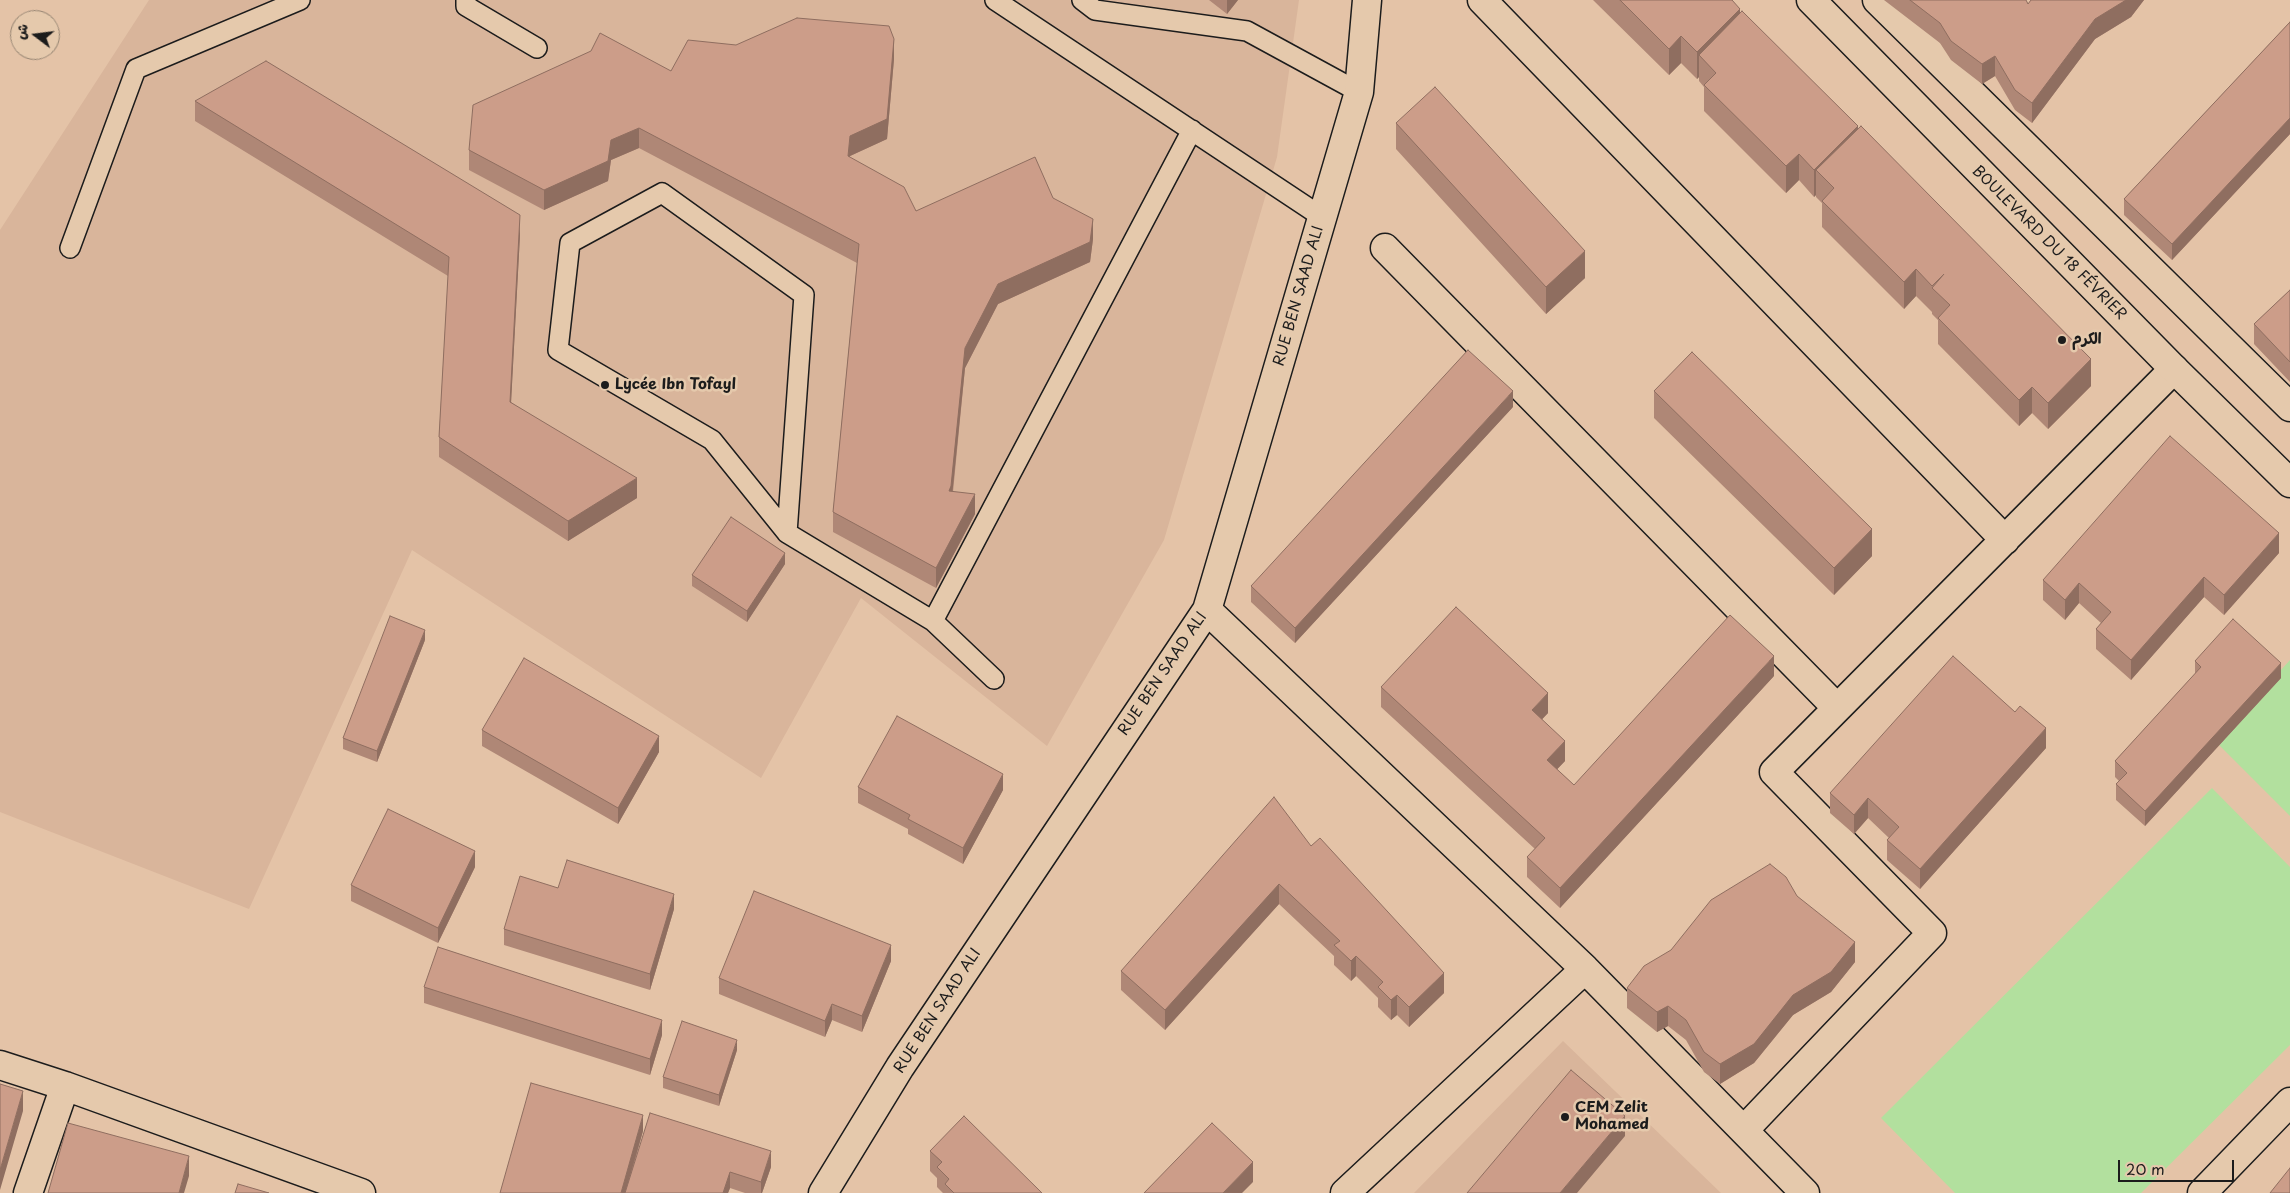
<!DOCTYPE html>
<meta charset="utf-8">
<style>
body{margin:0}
#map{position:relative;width:2290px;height:1193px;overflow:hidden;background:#e4c3a7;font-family:"Playpen Sans","Playpen Sans Arabic",sans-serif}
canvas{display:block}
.north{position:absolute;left:10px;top:10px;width:50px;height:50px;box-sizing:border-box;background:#e5c9ac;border:1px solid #958472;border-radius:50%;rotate:285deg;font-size:14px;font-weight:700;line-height:20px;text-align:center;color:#1c1c1c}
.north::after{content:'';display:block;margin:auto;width:18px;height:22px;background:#1c1c1c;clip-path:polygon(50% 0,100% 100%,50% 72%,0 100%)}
.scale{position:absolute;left:2118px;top:1160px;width:116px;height:22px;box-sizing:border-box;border:2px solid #1c1c1c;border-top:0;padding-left:6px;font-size:15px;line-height:18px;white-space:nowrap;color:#1c1c1c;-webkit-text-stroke:4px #e5c9ac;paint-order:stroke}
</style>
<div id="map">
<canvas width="2290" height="1193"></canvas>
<div class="north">ش</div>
<div class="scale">20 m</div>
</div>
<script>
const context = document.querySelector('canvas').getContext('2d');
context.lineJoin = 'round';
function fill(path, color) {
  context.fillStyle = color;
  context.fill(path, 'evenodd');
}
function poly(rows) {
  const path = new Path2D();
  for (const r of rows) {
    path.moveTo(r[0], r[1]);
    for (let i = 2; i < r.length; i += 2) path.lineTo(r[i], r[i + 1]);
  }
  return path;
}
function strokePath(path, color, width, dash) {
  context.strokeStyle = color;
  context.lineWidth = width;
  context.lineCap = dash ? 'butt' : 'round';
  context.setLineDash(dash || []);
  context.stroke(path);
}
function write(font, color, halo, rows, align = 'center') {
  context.font = font + ' "Playpen Sans","Playpen Sans Arabic",sans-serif';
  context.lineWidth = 5;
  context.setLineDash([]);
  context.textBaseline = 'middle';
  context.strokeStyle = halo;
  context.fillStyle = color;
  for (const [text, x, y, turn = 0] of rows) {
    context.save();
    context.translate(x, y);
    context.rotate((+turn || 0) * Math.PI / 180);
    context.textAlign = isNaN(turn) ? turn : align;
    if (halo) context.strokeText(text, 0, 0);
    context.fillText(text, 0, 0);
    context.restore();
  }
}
fill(poly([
 [149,0,1299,0,1277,157,1164,540,1047,746,861,598,761,778,412,550,249,909,0,812,0,230],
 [1563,1041,1721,1193,1414,1193]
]), '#d9b59b');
fill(poly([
 [2290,660,2290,816,2216,742],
 [2212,788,2290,867,2290,1045,2141,1193,1955,1193,1881,1118]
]), '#b2e09e');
const service = poly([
 [466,0,466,6,537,48],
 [995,0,1322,217],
 [1082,0,1095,10,1247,31,1359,92],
 [70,248,136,69,300,0],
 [787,533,712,440,558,350,570,243,662,193,804,295,787,533,933,621],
 [994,679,933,621,1192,130]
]);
const minor = poly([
 [1482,0,2005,540],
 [1385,248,1837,708],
 [1207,610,1585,969,1805,1193],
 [0,1065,65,1086,361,1193],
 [1744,1130,1932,933,1774,772,2174,369],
 [28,1193,65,1086],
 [823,1193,900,1067,1207,610,1359,92,1367,0],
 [1345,1193,1585,969],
 [2202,1193,2290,1102]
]);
const secondary = poly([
 [1811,0,2174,369,2290,483],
 [1877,0,2290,407]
]);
strokePath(service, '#1c1c1c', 22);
strokePath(minor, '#1c1c1c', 31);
strokePath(secondary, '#1c1c1c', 31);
strokePath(service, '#e5c9ac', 19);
strokePath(minor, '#e5c9ac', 28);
strokePath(secondary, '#e5c9ac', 28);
fill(poly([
 [1209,0,1238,0,1227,14],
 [1593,0,1732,0,1740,13,1858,129,2091,386,2048,429,2032,413,2019,426,1938,344,1938,320,1932,314,1932,312,1916,296,1904,309,1822,227,1822,203,1816,197,1816,195,1814,197,1799,180,1786,193,1704,111,1704,87,1699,81,1699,77,1697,79,1681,63,1669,75],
 [1884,0,2026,0,2028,4,2031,0,2144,0,2131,17,2095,39,2032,123,2015,110,1995,76,1982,84,1951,60,1940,43],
 [2290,22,2290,134,2172,260,2124,215,2124,199],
 [894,59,887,139,850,156,849,157,916,211,1053,198,1093,239,1090,262,998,304,965,368,953,492,975,514,936,588,833,532,833,512,857,263,639,148,611,160,608,181,544,210,469,170,469,150,671,71],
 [195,101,520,235,511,402,637,498,568,541,439,457,439,437,448,276,195,121],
 [1396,123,1585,278,1546,314,1396,149],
 [2290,290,2290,382,2254,344,2254,324],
 [1654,391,1872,556,1834,595,1654,418],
 [1513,407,1295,643,1251,602,1251,586],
 [2279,553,2224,615,2204,597,2131,680,2096,649,2096,629,2101,623,2079,603,2065,620,2043,600,2043,580],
 [785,564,747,622,692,586,692,575],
 [425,640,377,762,343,749,343,738],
 [2195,661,2281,678,2145,826,2116,800,2116,784,2119,781,2115,777,2115,761,2195,674],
 [1774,676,1560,908,1527,877,1527,857,1535,849,1381,707,1381,687,1548,713,1542,719,1565,761,1557,769,1574,785],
 [2015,712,2046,748,1920,889,1887,860,1887,840,1889,838,1868,818,1854,834,1830,813,1830,793],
 [482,730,659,752,618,824,482,746],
 [858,787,1003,790,963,864,908,834,908,829,858,803],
 [1311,846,1444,993,1409,1027,1397,1015,1391,1020,1378,1007,1378,998,1356,976,1351,981,1334,965,1334,956,1279,904,1165,1030,1121,990,1121,971],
 [475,867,438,943,351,901,351,885],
 [1797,896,1855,962,1831,992,1793,1015,1754,1063,1720,1084,1704,1072,1686,1040,1668,1026,1657,1032,1627,1008,1627,988],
 [674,909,650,990,504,945,504,929],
 [891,961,862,1032,832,1020,825,1037,719,994,719,978],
 [424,987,662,1035,650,1075,424,1003],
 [737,1050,719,1106,663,1088,663,1077],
 [643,1131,632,1172,771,1167,762,1193,745,1193,730,1188,728,1193,500,1193],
 [930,1151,1042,1193,943,1193,937,1187,937,1178,930,1171]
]), '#af8776');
fill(poly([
 [1227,0,1238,0,1227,14],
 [2126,0,2144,0,2131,17,2095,39,2032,123,2032,103,2095,19],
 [1740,9,1740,35,1699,55,1699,77,1697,79,1697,52],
 [1681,36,1681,63,1669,75,1669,49],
 [894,39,894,59,887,139,850,156,848,176,848,156,850,136],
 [1995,56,1995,76,1982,84,1982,64],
 [2290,118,2290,134,2172,260,2172,244],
 [1858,126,1858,153,1816,170,1816,195,1814,197,1814,170],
 [639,128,639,148,611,160,608,181,544,210,544,190,611,140],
 [1799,154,1799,180,1786,193,1786,166],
 [520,215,520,235,510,422,510,402],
 [1093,219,1093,239,1090,262,998,304,965,368,951,506,949,491,965,348,998,284],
 [1585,251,1585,278,1546,314,1546,287],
 [1916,269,1916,296,1904,309,1904,282],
 [2091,359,2091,386,2048,429,2048,403],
 [2032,387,2032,413,2019,426,2019,400],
 [1513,391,1513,407,1295,643,1295,628],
 [637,478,637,498,568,541,568,521],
 [975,494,975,514,936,588,936,568],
 [1872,529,1872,556,1834,595,1834,568],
 [2279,533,2279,553,2224,615,2224,595],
 [785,553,785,564,747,622,747,611],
 [2204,577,2204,597,2131,680,2131,660],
 [2079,583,2079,603,2065,620,2065,600],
 [425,630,425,640,377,762,377,751],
 [1774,656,1774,676,1560,908,1560,888],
 [2281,663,2281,678,2145,826,2145,811],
 [1548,693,1548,713,1532,730,1532,710],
 [2046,728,2046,748,1920,889,1920,869],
 [659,736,659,752,618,824,618,808],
 [1565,741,1565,761,1547,780,1547,760],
 [1003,774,1003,790,963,864,963,848],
 [1868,798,1868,818,1854,834,1854,815],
 [475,851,475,867,438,943,438,928],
 [1279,884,1279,904,1165,1030,1165,1010],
 [674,894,674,909,650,990,650,974],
 [1855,942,1855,962,1831,992,1793,1015,1754,1063,1720,1084,1720,1064,1793,995],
 [891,945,891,961,862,1032,862,1016],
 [1356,956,1356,976,1351,981,1351,961],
 [1444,973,1444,993,1409,1027,1409,1007],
 [1397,995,1397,1015,1391,1020,1391,1000],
 [832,1004,832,1020,825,1037,825,1021],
 [1668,1006,1668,1026,1657,1032,1657,1012],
 [662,1020,662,1035,650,1075,650,1059],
 [737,1040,737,1050,719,1106,719,1095],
 [23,1091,23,1111,0,1190,0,1170],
 [643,1115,643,1131,625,1193,621,1193],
 [1625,1116,1625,1136,1577,1193,1560,1193],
 [771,1151,771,1167,762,1193,761,1193,761,1182],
 [189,1156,189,1176,184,1193,179,1193],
 [1253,1162,1253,1182,1242,1193,1223,1193],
 [730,1172,730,1188,728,1193,723,1193]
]), '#8f6e60');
const building = poly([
 [1620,0,1732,0,1740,9,1697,52,1681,36,1669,49,1620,0],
 [1910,0,2026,0,2028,4,2031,0,2126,0,2095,19,2032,103,2015,90,1995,56,1982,64,1951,41,1940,23,1910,0],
 [1742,11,1858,126,1814,170,1799,154,1786,166,1704,85,1716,73,1699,55,1742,11],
 [797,18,889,26,894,39,887,119,850,136,848,156,904,187,916,211,1035,157,1053,198,1093,219,1090,242,998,284,965,348,951,486,949,491,975,494,936,568,833,512,859,244,639,128,611,140,608,161,544,190,469,150,473,105,591,51,600,33,671,71,688,40,736,45,797,18],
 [2290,22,2290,118,2172,244,2124,199,2290,22],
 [266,61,520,215,510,402,637,478,568,521,439,437,449,257,195,101,266,61],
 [1435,87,1585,251,1546,287,1396,123,1435,87],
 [1861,126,2091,359,2048,403,2032,387,2019,400,1938,318,1950,305,1932,288,1944,274,1932,286,1916,269,1904,282,1822,201,1834,188,1816,170,1861,126],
 [2290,290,2290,362,2254,324,2290,290],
 [1468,350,1513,391,1295,628,1251,586,1468,350],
 [1692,352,1872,529,1834,568,1654,391,1692,352],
 [2170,436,2279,533,2224,595,2204,577,2131,660,2096,629,2111,612,2079,583,2065,600,2043,580,2170,436],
 [731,517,785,553,747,611,692,575,731,517],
 [1456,607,1548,693,1532,710,1565,741,1547,760,1574,785,1730,615,1774,656,1560,888,1527,857,1545,838,1381,687,1456,607],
 [390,616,425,630,377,751,343,738,390,616],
 [2233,619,2281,663,2145,811,2116,784,2127,773,2115,761,2201,667,2195,661,2233,619],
 [1953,656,2015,712,2020,706,2046,728,1920,869,1887,840,1899,827,1868,798,1854,815,1830,793,1953,656],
 [524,658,659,736,618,808,482,730,524,658],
 [897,716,1003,774,963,848,908,819,910,815,858,787,897,716],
 [1274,797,1311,846,1320,838,1444,973,1409,1007,1397,995,1391,1000,1378,987,1383,982,1356,956,1351,961,1334,945,1340,941,1279,884,1165,1010,1121,971,1274,797],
 [388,809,475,851,438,928,351,885,388,809],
 [567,860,674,894,650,974,504,929,520,876,558,888,567,860],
 [1770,864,1786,877,1797,896,1855,942,1831,972,1793,995,1754,1044,1720,1064,1704,1052,1686,1020,1668,1006,1657,1012,1627,988,1644,966,1671,950,1711,900,1770,864],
 [754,891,891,945,862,1016,832,1004,825,1021,719,978,754,891],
 [438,947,662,1020,650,1059,424,987,438,947],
 [682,1021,737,1040,719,1095,663,1077,682,1021],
 [1571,1070,1625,1116,1560,1193,1467,1193,1571,1070],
 [531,1083,643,1115,621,1193,500,1193,531,1083],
 [0,1084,23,1091,0,1170,0,1084],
 [650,1113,771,1151,761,1182,730,1172,723,1193,625,1193,650,1113],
 [964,1116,1042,1193,954,1193,945,1184,949,1179,937,1167,942,1162,930,1151,964,1116],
 [68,1123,189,1156,179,1193,48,1193,68,1123],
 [1212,1123,1253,1162,1223,1193,1144,1193,1212,1123],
 [2290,1168,2290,1193,2270,1193,2290,1168],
 [238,1184,269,1193,235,1193,238,1184]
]);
fill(building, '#cc9d89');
strokePath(building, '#8f6e60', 1);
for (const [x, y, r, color] of [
 [2062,340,5,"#1c1c1c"],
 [605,385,5,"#1c1c1c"],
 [1565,1117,5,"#1c1c1c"]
]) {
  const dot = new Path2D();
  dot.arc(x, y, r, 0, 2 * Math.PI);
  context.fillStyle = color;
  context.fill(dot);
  strokePath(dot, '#e5c9ac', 2);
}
write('15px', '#1c1c1c', '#e5c9ac', [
 ["BOULEVARD DU 18 FÉVRIER",2049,243,45],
 ["RUE BEN SAAD ALI",1299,296,-74],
 ["RUE BEN SAAD ALI",1163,674,-56],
 ["RUE BEN SAAD ALI",938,1011,-57]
]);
write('bold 15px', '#1c1c1c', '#e5c9ac', [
 ["الكرم",2072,340],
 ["Lycée Ibn Tofayl",615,385],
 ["CEM Zelit",1575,1108],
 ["Mohamed",1575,1125]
], 'left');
</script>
